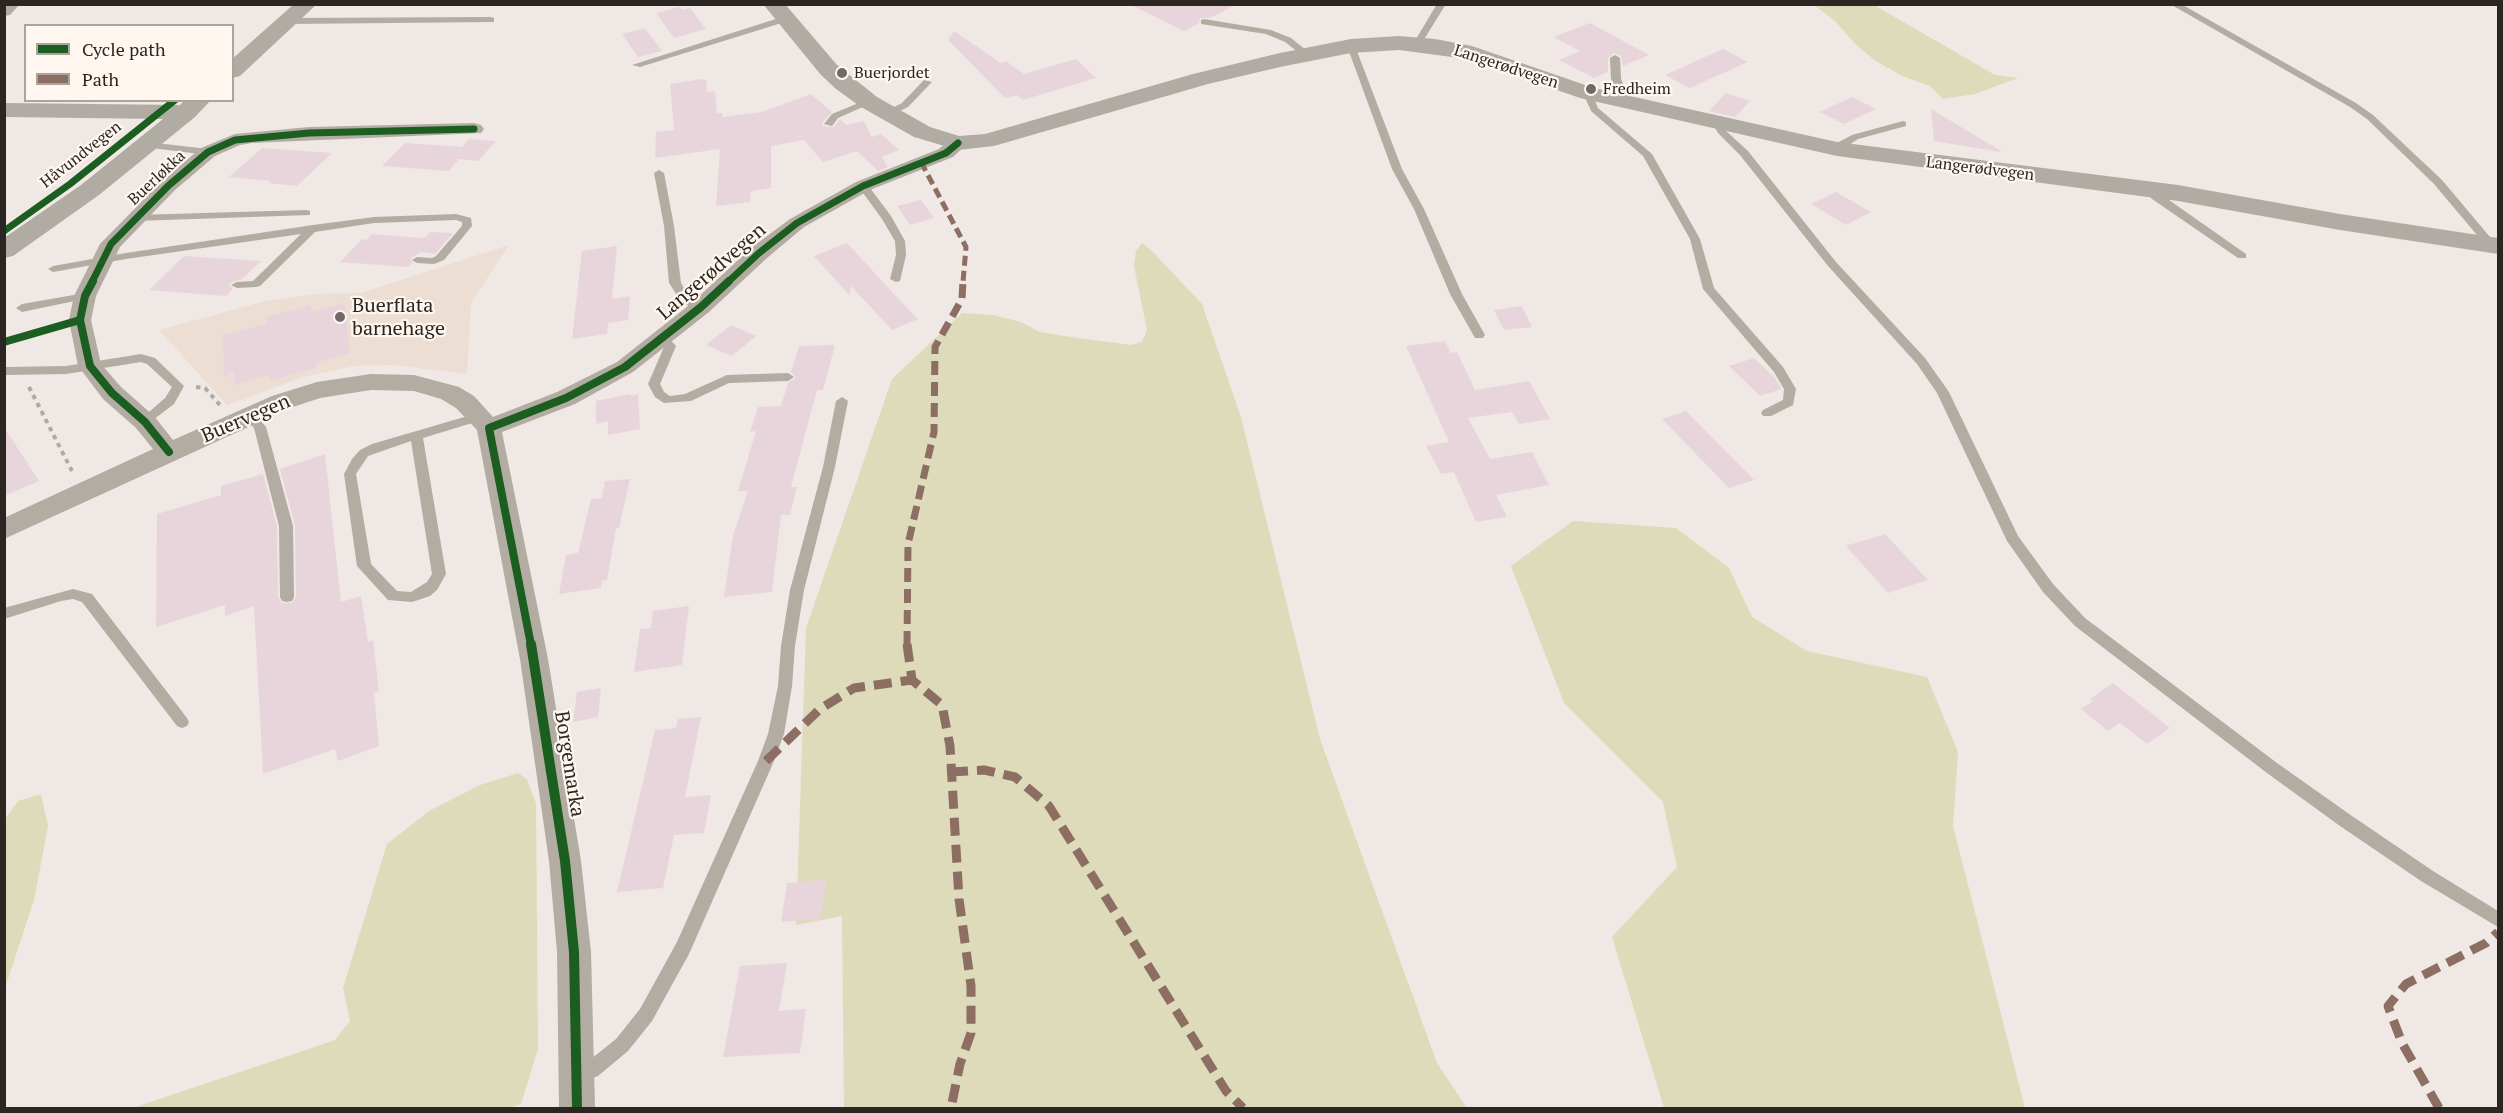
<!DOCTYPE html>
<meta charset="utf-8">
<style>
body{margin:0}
#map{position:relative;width:2503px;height:1113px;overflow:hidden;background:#f0e8e4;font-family:"PT Serif",serif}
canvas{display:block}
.frame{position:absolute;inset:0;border:6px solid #2b2622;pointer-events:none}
.legend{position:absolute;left:24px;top:24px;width:210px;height:78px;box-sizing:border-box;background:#fff6f0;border:2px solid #aaa39e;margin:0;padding:8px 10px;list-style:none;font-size:18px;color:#2b2622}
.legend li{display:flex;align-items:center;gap:12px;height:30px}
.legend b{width:30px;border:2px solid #aaa39e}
</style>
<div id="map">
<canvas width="2503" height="1113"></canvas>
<div class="frame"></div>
<ul class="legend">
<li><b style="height:8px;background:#1b5e20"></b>Cycle path</li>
<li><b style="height:8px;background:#8d6e63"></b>Path</li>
</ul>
</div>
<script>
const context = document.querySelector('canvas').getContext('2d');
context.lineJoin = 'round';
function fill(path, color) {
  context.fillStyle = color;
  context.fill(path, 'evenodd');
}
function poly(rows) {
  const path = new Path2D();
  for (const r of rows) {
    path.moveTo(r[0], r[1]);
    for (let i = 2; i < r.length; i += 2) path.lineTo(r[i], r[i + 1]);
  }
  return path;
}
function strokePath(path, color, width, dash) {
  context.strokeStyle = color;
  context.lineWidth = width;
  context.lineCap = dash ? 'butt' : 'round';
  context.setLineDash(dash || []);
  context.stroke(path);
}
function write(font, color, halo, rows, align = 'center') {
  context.font = font + ' "PT Serif",serif';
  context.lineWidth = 4.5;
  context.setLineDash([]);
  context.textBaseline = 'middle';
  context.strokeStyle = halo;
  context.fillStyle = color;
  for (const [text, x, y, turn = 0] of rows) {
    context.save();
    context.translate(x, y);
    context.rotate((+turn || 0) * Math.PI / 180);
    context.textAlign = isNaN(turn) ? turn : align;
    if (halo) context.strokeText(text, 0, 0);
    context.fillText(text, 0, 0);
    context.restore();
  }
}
fill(poly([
 [509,245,471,303,467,374,393,365,355,366,303,377,227,405,159,330,265,301,316,294,361,293]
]), '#edded4');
fill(poly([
 [1814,5,1874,5,1995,75,2018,78,1975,94,1943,99,1930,86,1902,76,1876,61,1856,45,1835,21],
 [1142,243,1151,250,1202,304,1241,417,1320,739,1437,1063,1467,1108,844,1108,842,916,796,925,806,628,892,379,962,313,993,315,1021,322,1040,332,1071,337,1131,345,1142,342,1147,330,1134,266,1136,251],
 [1573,521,1676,528,1729,568,1752,617,1807,651,1927,677,1958,752,1953,826,2025,1108,1664,1108,1612,937,1677,867,1663,802,1564,703,1511,566],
 [518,773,527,779,536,803,538,1049,521,1104,509,1108,133,1108,335,1040,350,1021,343,988,387,844,429,811,480,785],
 [41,794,48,826,34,900,5,988,5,819,18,801]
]), '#dddbb9');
fill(poly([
 [1129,4,1237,4,1210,18,1200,18,1199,23,1184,31],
 [679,7,682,10,690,8,706,29,674,38,656,13],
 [1590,23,1649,55,1623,66,1621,56,1614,53,1608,58,1608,72,1594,78,1559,60,1580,51,1554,37],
 [645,28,662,51,638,57,622,34],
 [954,31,1001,63,1006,61,1024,74,1076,59,1096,78,1023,100,1017,95,1005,98,948,40],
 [1723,49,1748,62,1690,88,1665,75],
 [702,79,706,80,707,92,715,91,717,113,722,113,722,117,762,112,811,94,832,112,822,123,823,126,834,127,840,119,846,125,864,121,872,137,881,134,899,150,882,157,888,167,878,171,857,151,823,162,804,140,771,146,771,188,751,191,750,202,716,206,720,149,655,158,656,132,674,130,670,84],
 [1726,93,1750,101,1735,117,1709,111],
 [1852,97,1876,109,1844,124,1820,112],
 [1931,109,2001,151,2001,152,1934,141],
 [469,139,496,141,478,161,459,159,449,171,382,166,405,143,462,147],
 [262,148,332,153,297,186,268,183,271,181,229,177],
 [1836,192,1871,212,1846,225,1811,204],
 [921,200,934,218,910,225,897,206],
 [430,232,453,233,435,254,421,252,411,258,412,263,408,267,340,262,362,239,366,240,372,234,424,238],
 [847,243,894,294,918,319,892,330,851,286,849,295,814,256],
 [617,246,612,299,630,296,628,320,608,323,607,334,572,339,582,251],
 [184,256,261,261,242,279,230,283,229,286,233,289,226,296,149,290],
 [345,303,350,354,316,363,316,368,270,381,269,375,234,385,234,372,224,377,223,335,266,324,266,317,311,305,311,312],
 [1522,306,1532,327,1504,330,1494,310],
 [731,325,756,336,732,356,706,345],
 [1445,341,1451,353,1457,352,1475,390,1529,381,1550,419,1519,424,1512,412,1468,418,1490,459,1532,452,1549,485,1496,495,1507,517,1476,522,1454,472,1441,474,1426,446,1449,442,1406,346],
 [835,345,823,390,817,390,791,487,797,487,790,515,781,515,772,592,724,597,733,535,748,491,738,491,756,431,750,432,758,407,781,406,788,383,796,378,791,372,799,346],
 [1754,358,1775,378,1782,389,1760,396,1729,366],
 [630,394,630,396,638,394,640,429,608,435,608,421,596,424,596,401],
 [1686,411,1754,480,1729,488,1662,419],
 [4,427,39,481,4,496],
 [325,454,341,602,361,596,368,642,373,640,379,691,374,693,379,746,338,761,335,749,263,774,254,606,225,616,225,605,156,627,157,514,221,495,221,486,263,474,277,526,278,597,282,603,292,603,296,597,295,526,280,469],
 [630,479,619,528,616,528,607,580,602,581,601,588,559,594,566,555,578,553,591,499,602,498,605,481],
 [1885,534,1928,580,1888,593,1846,546],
 [689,606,682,665,634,672,640,629,651,628,653,611],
 [2113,683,2170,728,2147,744,2120,723,2108,731,2081,709,2093,701,2090,699],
 [601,688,598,717,573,722,577,692],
 [701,717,685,797,711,795,704,833,674,835,663,888,617,892,655,730,676,728,678,719],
 [826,880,821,919,781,922,787,883],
 [787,963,779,1011,806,1009,800,1053,723,1057,740,966]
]), '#e8d5db');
strokePath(poly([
 [29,387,72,471],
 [196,387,205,388,220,405]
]), '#afaba3', 4, [4.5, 4.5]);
fill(poly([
 [1437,4,1446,4,1420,46,1414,46,1413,44,1437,4],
 [2170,4,2181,4,2356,103,2373,115,2442,180,2495,243,2495,247,2487,247,2434,184,2367,119,2350,107,2170,4],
 [785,16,789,19,788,21,640,67,632,65,785,16],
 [491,17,494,18,494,22,288,24,284,21,288,18,491,17],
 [1204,19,1271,30,1291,38,1311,54,1303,56,1285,42,1266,34,1201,24,1201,20,1204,19],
 [1351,43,1355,46,1402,169,1424,209,1462,294,1485,335,1483,338,1475,338,1450,294,1414,209,1392,169,1347,46,1351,43],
 [1615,55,1620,58,1621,79,1628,95,1628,102,1623,105,1618,102,1618,95,1611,79,1610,58,1615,55],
 [924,80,932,82,908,107,890,116,884,116,884,112,902,103,924,80],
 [1585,91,1591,91,1598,108,1652,154,1700,239,1714,288,1783,367,1796,389,1793,405,1771,416,1763,416,1761,413,1763,410,1783,400,1784,389,1774,372,1703,289,1690,239,1643,156,1591,111,1583,93,1585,91],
 [866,100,874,102,838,118,832,126,824,124,832,114,866,100],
 [1717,120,1720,121,1725,130,1748,151,1836,262,1925,358,1949,392,2018,536,2053,584,2085,618,2277,763,2352,816,2433,871,2498,911,2498,927,2421,881,2340,826,2267,773,2075,626,2043,592,2007,541,1937,393,1917,364,1828,266,1740,155,1718,133,1712,123,1717,120],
 [1903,121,1906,122,1906,126,1858,139,1840,151,1837,152,1832,149,1837,143,1852,135,1903,121],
 [147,142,208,149,213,152,208,155,144,147,142,145,147,142],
 [659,170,664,173,674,226,681,283,690,299,705,305,705,309,697,309,682,303,669,283,664,226,654,173,659,170],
 [863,183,867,184,891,216,905,241,906,255,900,281,896,282,890,279,896,255,895,241,882,219,858,186,863,183],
 [2149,186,2246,254,2246,258,2238,258,2152,199,2144,189,2149,186],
 [306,210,310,211,310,215,135,221,130,218,135,215,306,210],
 [456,214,471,218,472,226,444,260,434,264,417,263,412,260,417,257,432,258,436,256,462,226,462,222,456,220,374,223,315,232,260,286,256,287,237,288,231,285,237,282,253,281,301,234,126,259,53,272,48,269,53,266,126,253,313,225,374,217,456,214],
 [85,293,89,294,89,298,22,312,16,308,22,304,85,293],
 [663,335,667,336,676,346,660,384,664,392,670,396,685,394,727,375,788,373,794,377,788,381,729,383,691,401,664,403,655,397,648,384,664,347,657,339,663,335],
 [141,354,155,358,184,386,174,404,145,426,139,422,141,419,165,398,172,387,147,364,141,362,66,374,4,375,4,367,66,366,141,354],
 [842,397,848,401,835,467,804,590,795,646,792,686,784,734,774,761,689,954,652,1021,628,1051,598,1076,578,1084,572,1081,569,1075,572,1069,586,1063,616,1039,640,1009,677,942,758,761,768,734,778,686,781,646,790,590,823,467,836,401,842,397],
 [250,412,254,413,266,427,293,526,294,597,292,601,287,602,282,601,280,597,279,526,254,428,244,416,250,412],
 [478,413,482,414,484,417,482,420,423,438,446,574,437,590,430,596,412,602,388,600,357,566,344,474,352,459,360,450,372,444,478,413],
 [411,441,432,574,427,582,411,592,397,591,371,564,356,474,368,456,411,441],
 [73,589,92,594,187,718,189,722,187,726,182,728,177,726,82,602,73,599,61,601,4,619,4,608,73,589]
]), '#b2aca3');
fill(poly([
 [4,4,20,4,10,15,4,16,4,4],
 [474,123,481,125,484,129,481,133,252,143,240,145,215,156,175,190,120,247,96,296,91,320,101,364,121,387,154,416,173,440,272,396,317,382,371,374,414,375,459,387,474,396,493,417,557,392,617,362,693,302,751,248,790,219,856,182,939,149,951,139,965,139,968,143,953,157,870,190,804,227,767,258,709,312,633,372,575,404,502,432,548,659,581,861,591,952,595,1108,559,1108,557,952,549,861,520,659,477,430,456,408,441,399,414,391,371,390,320,398,290,408,4,539,4,518,153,449,136,428,103,399,82,371,78,366,69,320,74,296,100,244,161,182,201,148,235,134,309,127,474,123]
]), '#b2aca3');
fill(poly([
 [294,4,317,4,240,76,232,78,232,59,294,4],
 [763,4,785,4,837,65,877,97,930,127,959,136,985,134,1193,74,1280,53,1351,39,1399,36,1435,39,1472,46,1594,88,1837,142,2178,185,2340,214,2498,238,2498,254,2340,230,2178,201,1837,156,1580,98,1467,59,1399,50,1351,53,1280,67,1208,84,994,146,958,150,914,137,861,107,836,89,821,75,763,4],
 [185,100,211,100,195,117,99,195,13,256,4,258,4,238,81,185,163,119,4,117,4,103,180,105,185,100]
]), '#b1aca3');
strokePath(poly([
 [921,162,966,247,963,282]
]), '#8d6e63', 5, [10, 5]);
strokePath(poly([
 [907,645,908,544,934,432,935,347,962,299,963,281]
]), '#8d6e63', 7, [14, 7]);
strokePath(poly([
 [907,644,912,680,942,705,950,746,959,899,971,986,971,1033,960,1064,951,1108],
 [766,761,820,709,854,688,912,680],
 [950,772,984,770,1015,777,1049,806,1226,1091,1243,1108],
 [2439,1108,2402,1043,2388,1006,2406,984,2486,943,2498,932]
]), '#8d6e63', 9, [18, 9]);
strokePath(poly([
 [4,231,70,184,175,100],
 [92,282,111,244,168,186,208,152,235,140,309,133,474,129],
 [728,282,759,253,797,223,863,186,946,153,958,143]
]), '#1b5e20', 7);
strokePath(poly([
 [93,281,85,296,80,320,90,366,112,393,145,422,169,452],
 [4,342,80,320],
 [531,645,489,428,566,398,625,367,701,307,729,281]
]), '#1b5e20', 8);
strokePath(poly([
 [531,644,565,861,574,952,577,1108]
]), '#1b5e20', 10);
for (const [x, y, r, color] of [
 [842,73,6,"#706a66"],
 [1591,89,6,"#706a66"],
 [340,317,6,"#706a66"]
]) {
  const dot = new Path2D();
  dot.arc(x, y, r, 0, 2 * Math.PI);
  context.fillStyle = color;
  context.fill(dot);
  strokePath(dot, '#fff6f0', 2);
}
write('16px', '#2b2622', '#fff6f0', [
 ["Langerødvegen",1506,67,18],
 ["Håvundvegen",81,155,-38],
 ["Langerødvegen",1980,169,7],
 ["Buerløkka",157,178,-43]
]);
write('16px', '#2b2622', '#fff6f0', [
 ["Buerjordet",854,73],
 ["Fredheim",1603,89]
], 'left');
write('20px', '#2b2622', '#fff6f0', [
 ["Langerødvegen",712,272,-41],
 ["Buervegen",246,419,-23],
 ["Borgemarka",569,764,81]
]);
write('20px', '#2b2622', '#fff6f0', [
 ["Buerflata",352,306],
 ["barnehage",352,329]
], 'left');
</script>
